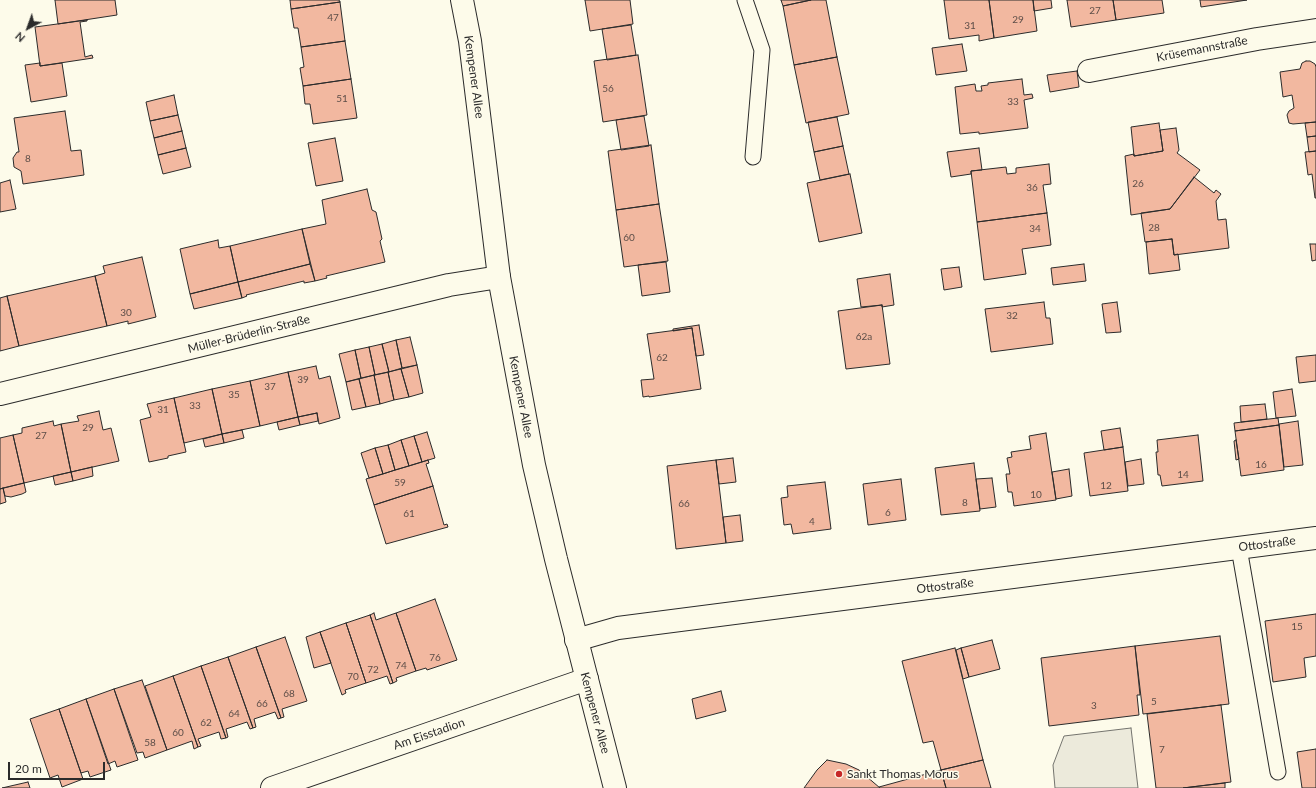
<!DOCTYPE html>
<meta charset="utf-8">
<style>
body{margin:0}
#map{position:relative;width:1316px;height:788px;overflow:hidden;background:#fdfbea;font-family:Lato,sans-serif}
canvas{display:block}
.north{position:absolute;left:8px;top:8px;width:40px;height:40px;-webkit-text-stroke:3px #fdfbea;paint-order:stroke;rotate:221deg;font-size:11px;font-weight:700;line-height:16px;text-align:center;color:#2b2b2b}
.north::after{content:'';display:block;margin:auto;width:14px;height:18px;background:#2b2b2b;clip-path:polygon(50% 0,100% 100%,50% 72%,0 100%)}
.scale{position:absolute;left:8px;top:762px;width:97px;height:18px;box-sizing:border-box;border:2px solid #2b2b2b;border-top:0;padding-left:5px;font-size:12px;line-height:14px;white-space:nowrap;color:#2b2b2b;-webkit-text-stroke:3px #fdfbea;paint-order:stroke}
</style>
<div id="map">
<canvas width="1316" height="788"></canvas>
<div class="north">N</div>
<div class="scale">20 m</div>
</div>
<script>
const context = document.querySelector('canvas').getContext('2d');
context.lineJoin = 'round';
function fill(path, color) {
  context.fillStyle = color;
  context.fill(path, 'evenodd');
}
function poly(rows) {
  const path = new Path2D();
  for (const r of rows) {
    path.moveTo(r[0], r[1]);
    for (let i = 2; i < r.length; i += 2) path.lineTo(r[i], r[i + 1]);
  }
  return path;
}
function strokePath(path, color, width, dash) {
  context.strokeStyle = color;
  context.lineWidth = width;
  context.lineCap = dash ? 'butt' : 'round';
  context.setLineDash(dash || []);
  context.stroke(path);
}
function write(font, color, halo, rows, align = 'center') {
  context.font = font + ' Lato,sans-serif';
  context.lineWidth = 3;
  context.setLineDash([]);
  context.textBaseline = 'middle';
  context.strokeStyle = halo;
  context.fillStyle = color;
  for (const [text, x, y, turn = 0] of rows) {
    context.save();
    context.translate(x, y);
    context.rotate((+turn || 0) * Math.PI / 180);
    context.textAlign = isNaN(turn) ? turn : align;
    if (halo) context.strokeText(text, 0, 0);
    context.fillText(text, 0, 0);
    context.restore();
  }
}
const parking = poly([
 [1131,728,1138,788,1055,788,1053,765,1064,736,1131,728]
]);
fill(parking, '#eceadb');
strokePath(parking, '#74746e', 1);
const building = poly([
 [55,0,115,0,117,15,58,24,55,0],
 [290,0,339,0,340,2,291,9,290,0],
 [585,0,630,0,633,24,590,31,585,0],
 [781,0,811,0,783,6,781,0],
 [811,0,826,0,837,57,794,65,783,6,811,0],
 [944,0,989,0,994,38,979,41,979,35,949,39,944,0],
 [989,0,1033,0,1037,31,994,38,989,0],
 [1033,0,1051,0,1052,8,1034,11,1033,0],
 [1067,0,1113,0,1116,20,1071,27,1067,0],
 [1113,0,1162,0,1164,13,1116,20,1113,0],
 [1200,0,1247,0,1201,7,1200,0],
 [340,2,345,41,301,47,298,28,294,28,291,9,340,2],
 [87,20,87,21,80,22,85,57,92,55,93,58,40,66,35,27,87,20],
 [631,25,636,55,607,60,602,29,631,25],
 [345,41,351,79,303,86,300,68,304,67,301,47,345,41],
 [962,44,967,71,936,75,932,48,962,44],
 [638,55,647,115,603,122,594,61,638,55],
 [837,57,849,114,806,123,794,65,837,57],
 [1306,61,1310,61,1315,64,1316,67,1316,122,1293,124,1289,123,1287,115,1289,111,1294,108,1292,95,1283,97,1280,72,1300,69,1302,63,1306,61],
 [40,63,40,66,62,63,67,96,31,102,25,65,40,63],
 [1077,71,1079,87,1050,92,1047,75,1077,71],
 [351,79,357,118,313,124,310,104,305,104,303,86,351,79],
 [1022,79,1024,95,1032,94,1033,98,1024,100,1028,128,979,134,979,132,960,134,955,87,975,84,976,91,982,91,981,86,988,85,988,83,1022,79],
 [174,95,178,115,150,121,146,102,174,95],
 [65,111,71,151,81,150,84,175,23,184,21,171,14,167,13,158,17,152,19,152,14,118,65,111],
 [178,115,182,131,154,138,150,121,178,115],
 [644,116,649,146,621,150,616,120,644,116],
 [837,117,843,146,814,152,808,122,837,117],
 [1316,122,1316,136,1307,137,1305,123,1316,122],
 [1159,123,1163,151,1134,156,1131,127,1159,123],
 [1176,128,1179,150,1177,153,1200,170,1170,209,1131,215,1125,156,1134,154,1134,156,1163,151,1160,130,1176,128],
 [182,131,186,148,158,155,154,138,182,131],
 [1316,136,1316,151,1309,152,1307,137,1316,136],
 [335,138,343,181,316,186,308,143,335,138],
 [651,145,659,204,616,210,608,151,651,145],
 [843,146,849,174,820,180,814,152,843,146],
 [186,148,191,167,163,174,158,155,186,148],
 [979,148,982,170,971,171,971,174,951,177,947,152,979,148],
 [1316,151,1316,198,1315,198,1312,174,1308,175,1305,152,1316,151],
 [1049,164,1051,184,1043,185,1047,213,977,222,971,171,1006,167,1007,174,1016,173,1016,168,1049,164],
 [850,174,862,233,819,242,807,183,850,174],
 [1194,177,1214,193,1216,190,1221,194,1216,201,1218,220,1226,219,1229,248,1174,255,1172,239,1145,242,1141,213,1170,209,1194,177],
 [10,180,16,209,0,212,0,183,10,180],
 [367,189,372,210,376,212,382,239,380,241,385,262,326,276,327,278,315,281,302,229,326,224,322,200,367,189],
 [659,204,668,261,624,267,616,210,659,204],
 [1047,213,1051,245,1022,249,1026,274,984,280,977,222,1047,213],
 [302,229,310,264,238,282,230,246,302,229],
 [1172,239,1174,255,1178,254,1180,270,1149,274,1146,242,1172,239],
 [218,240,219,248,230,246,238,282,190,294,180,249,218,240],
 [1310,244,1316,244,1316,260,1312,261,1310,244],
 [142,257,156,317,128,324,128,321,107,326,95,276,105,273,103,266,142,257],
 [666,262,670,292,642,296,638,265,666,262],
 [310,264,315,281,304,283,304,281,246,295,247,296,242,298,238,282,310,264],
 [1084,264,1086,281,1053,285,1051,268,1084,264],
 [959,267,962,287,944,290,941,269,959,267],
 [890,274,894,305,882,307,882,305,861,307,857,279,890,274],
 [95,276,107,326,19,346,7,296,95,276],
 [238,282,242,298,194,309,190,294,238,282],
 [7,296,19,346,0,351,0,298,7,296],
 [1044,302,1046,318,1050,318,1053,344,991,352,985,309,1044,302],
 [1117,302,1121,332,1106,333,1102,304,1117,302],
 [882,305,890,364,846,369,838,311,882,305],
 [699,325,704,355,696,356,692,328,673,331,673,329,699,325],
 [692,328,701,389,649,397,649,396,643,397,641,380,654,379,647,334,692,328],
 [410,337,417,365,402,368,396,340,410,337],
 [396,340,402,368,389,372,382,344,396,340],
 [382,344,389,372,375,375,369,347,382,344],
 [369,347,375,375,361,378,355,350,369,347],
 [355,350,361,378,346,382,339,354,355,350],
 [1316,355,1316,381,1299,383,1296,357,1316,355],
 [417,365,423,393,409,397,401,369,417,365],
 [316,366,319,379,330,376,340,418,319,424,317,413,298,417,288,372,316,366],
 [401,369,409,397,394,400,388,372,401,369],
 [288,372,298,417,260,426,250,381,288,372],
 [388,372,394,400,380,404,374,375,388,372],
 [374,375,380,404,366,407,359,379,374,375],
 [359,379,366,407,352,410,346,382,359,379],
 [250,381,260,426,222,434,212,389,250,381],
 [212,389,222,434,184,443,174,398,212,389],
 [1292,389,1296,416,1276,418,1273,392,1292,389],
 [174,398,186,452,168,456,168,458,149,462,140,420,151,417,147,404,174,398],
 [1265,404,1267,419,1241,422,1240,406,1265,404],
 [99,411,103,430,111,428,119,461,71,472,61,424,79,421,77,416,99,411],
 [317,413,318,421,300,425,298,417,317,413],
 [298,417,300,425,279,430,277,422,298,417],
 [1278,418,1279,425,1235,431,1234,423,1278,418],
 [53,421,54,426,61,424,71,472,24,483,13,435,22,433,22,428,53,421],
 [1298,421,1303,465,1284,467,1279,424,1298,421],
 [1279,425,1284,470,1241,476,1235,431,1279,425],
 [1120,428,1123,447,1104,450,1101,431,1120,428],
 [242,430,244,438,224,443,222,434,242,430],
 [427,432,435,458,422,462,414,436,427,432],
 [1046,433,1056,500,1014,506,1012,492,1008,492,1006,474,1010,474,1007,458,1012,457,1011,452,1031,449,1029,436,1046,433],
 [222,434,224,443,205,447,203,439,222,434],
 [13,435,24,483,0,489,0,438,13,435],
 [1198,435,1203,481,1162,486,1160,475,1158,475,1156,452,1158,452,1157,440,1198,435],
 [414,436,422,462,409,466,401,440,414,436],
 [401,440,409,466,395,470,388,445,401,440],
 [1236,440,1239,459,1236,460,1234,441,1236,440],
 [388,445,395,470,383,474,375,448,388,445],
 [1123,447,1128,491,1090,496,1084,453,1123,447],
 [375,448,383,474,369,478,361,453,375,448],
 [733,458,736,482,719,484,716,460,733,458],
 [1141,459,1144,484,1128,486,1125,462,1141,459],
 [428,460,429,463,426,464,433,486,374,505,366,479,428,460],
 [716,460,726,543,676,549,667,466,716,460],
 [974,463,980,511,941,515,935,468,974,463],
 [92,467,93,476,73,481,71,472,92,467],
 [1069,469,1072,496,1056,499,1052,472,1069,469],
 [71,472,73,481,55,485,53,476,71,472],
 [992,478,996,507,980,509,976,479,992,478],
 [901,479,906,520,868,525,863,484,901,479],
 [825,482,831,529,793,534,791,524,784,525,781,498,788,497,787,486,825,482],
 [24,483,26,492,22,494,11,497,5,496,3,488,24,483],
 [433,486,444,525,447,524,448,527,386,544,374,505,433,486],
 [3,488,6,502,0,504,0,489,3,488],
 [740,515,743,541,726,543,723,517,740,515],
 [435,599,457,660,427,670,426,668,416,671,396,613,435,599],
 [374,613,376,620,396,613,416,671,396,678,397,681,393,683,370,615,374,613],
 [1316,614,1316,656,1304,658,1306,677,1273,682,1265,621,1316,614],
 [370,615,393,683,390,684,387,676,366,683,346,623,370,615],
 [346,623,366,683,345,690,346,693,342,695,320,632,346,623],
 [320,632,331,663,314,668,306,637,320,632],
 [1220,636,1229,704,1143,714,1135,646,1220,636],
 [285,637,307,701,282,709,284,717,281,718,256,647,285,637],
 [992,640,1000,669,969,677,961,648,992,640],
 [1135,646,1140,695,1137,695,1139,715,1049,726,1041,658,1135,646],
 [256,647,281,718,278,719,275,712,254,719,256,727,253,728,228,657,256,647],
 [955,648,983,760,941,770,933,741,923,743,902,661,955,648],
 [961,648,969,677,963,679,956,650,961,648],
 [228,657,253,728,250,729,247,722,226,729,228,737,226,738,201,666,228,657],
 [201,666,226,738,221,739,219,732,198,739,201,746,198,747,173,676,201,666],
 [173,676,198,747,194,749,192,741,167,750,145,686,173,676],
 [142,680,167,750,145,758,143,752,137,753,114,689,142,680],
 [114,689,138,760,117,767,115,761,108,764,86,699,114,689],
 [721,691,726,711,696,719,692,699,721,691],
 [86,699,111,770,90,777,88,771,81,773,59,709,86,699],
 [1221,705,1231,782,1183,788,1156,788,1147,714,1221,705],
 [59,709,83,779,62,787,58,775,50,778,30,719,59,709],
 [1316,749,1316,788,1302,788,1297,752,1316,749],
 [827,760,846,764,859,770,880,788,804,788,817,770,827,760],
 [983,760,991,788,946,788,941,770,983,760],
 [941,770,946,788,880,788,879,787,941,770],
 [28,782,30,788,2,788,28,782],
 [1225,783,1225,788,1183,788,1225,783]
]);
fill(building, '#f2b8a0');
strokePath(building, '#2b2b2b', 1);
const service = poly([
 [745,0,762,50,753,157],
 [1239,548,1278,772]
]);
const minor = poly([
 [1089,71,1257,39,1316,30],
 [0,394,449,285,499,277],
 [576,640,618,628,1316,538],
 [272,788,587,679]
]);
const tertiary = poly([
 [462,0,470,41,499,277,534,465,556,559,615,788]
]);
strokePath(service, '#2b2b2b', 17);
strokePath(minor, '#2b2b2b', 24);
strokePath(tertiary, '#2b2b2b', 24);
strokePath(service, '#fdfbea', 15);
strokePath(minor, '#fdfbea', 22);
strokePath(tertiary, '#fdfbea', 22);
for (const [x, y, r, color] of [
 [839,774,4,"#c62828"]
]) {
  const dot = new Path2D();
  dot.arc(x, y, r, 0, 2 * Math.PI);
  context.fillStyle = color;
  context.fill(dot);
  strokePath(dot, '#fdfbea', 1.5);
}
write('10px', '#5d4e48', null, [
 ["27",1095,11],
 ["47",333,18],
 ["29",1018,20],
 ["31",970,26],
 ["56",608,89],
 ["51",342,99],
 ["33",1013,102],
 ["8",28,159],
 ["26",1138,184],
 ["36",1032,188],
 ["28",1154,228],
 ["34",1035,229],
 ["60",629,238],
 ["30",126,313],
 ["32",1012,316],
 ["62a",864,337],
 ["62",662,358],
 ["39",303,380],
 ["37",270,387],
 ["35",234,395],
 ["33",195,406],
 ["31",163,410],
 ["29",88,428],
 ["27",41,436],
 ["16",1261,465],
 ["14",1183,475],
 ["59",400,483],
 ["12",1106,486],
 ["10",1036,495],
 ["8",965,503],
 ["66",684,504],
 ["6",888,513],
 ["61",409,514],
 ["4",812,522],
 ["15",1297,627],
 ["76",435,658],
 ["74",401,666],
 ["72",373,670],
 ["70",353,677],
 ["68",289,694],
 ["5",1154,702],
 ["66",262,704],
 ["3",1094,706],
 ["64",234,714],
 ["62",206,723],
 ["60",178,733],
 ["58",150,743],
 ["7",1162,750]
]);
write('12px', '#2b2b2b', '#fdfbea', [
 ["Krüsemannstraße",1202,49,-11],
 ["Kempener Allee",474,77,82],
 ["Müller-Brüderlin-Straße",249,334,-14],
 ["Kempener Allee",521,397,79],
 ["Ottostraße",1267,544,-7],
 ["Ottostraße",945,586,-7],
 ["Kempener Allee",595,713,75],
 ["Am Eisstadion",429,734,-19]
]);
write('12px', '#2b2b2b', '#fdfbea', [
 ["Sankt Thomas Morus",847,774]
], 'left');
</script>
